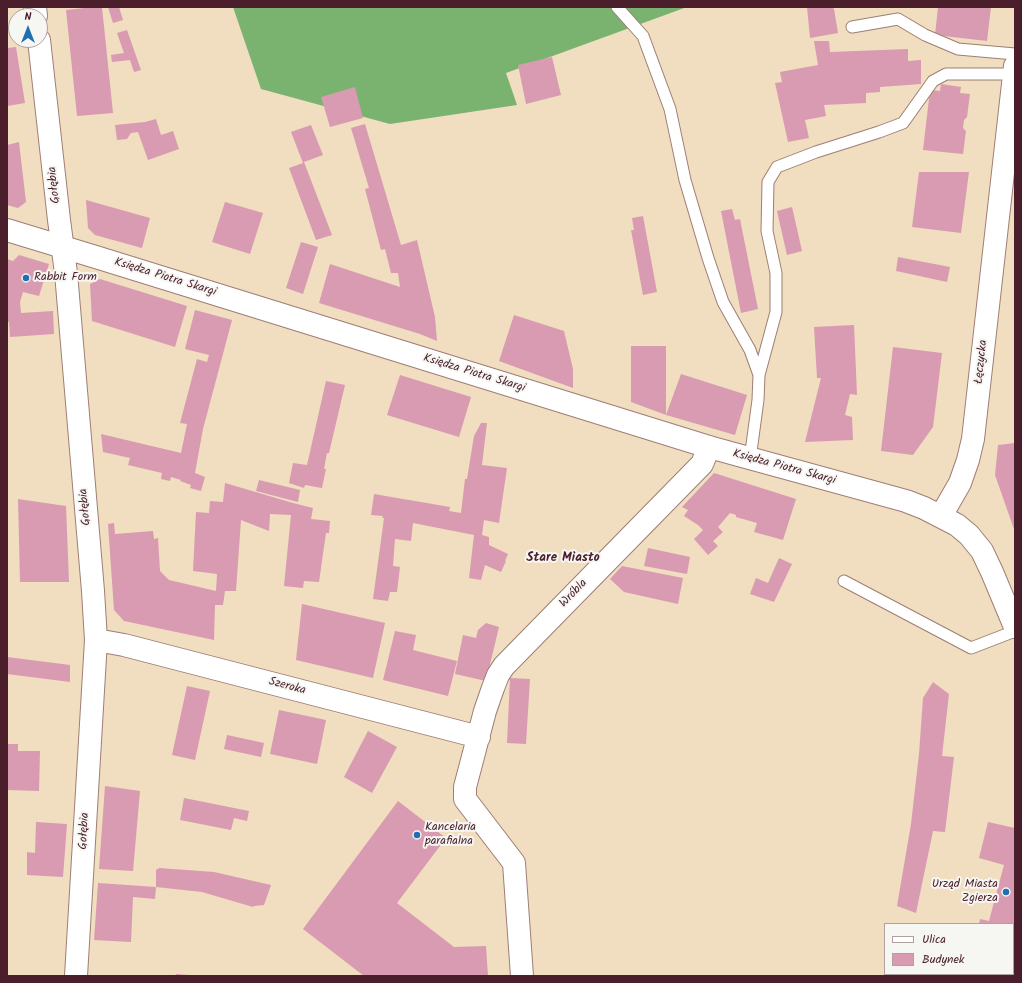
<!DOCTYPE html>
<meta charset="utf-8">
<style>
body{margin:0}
#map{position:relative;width:1022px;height:983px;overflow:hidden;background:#f1ddbf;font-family:Kalam,sans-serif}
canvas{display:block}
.frame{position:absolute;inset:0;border:8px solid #4a1f2b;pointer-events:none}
.legend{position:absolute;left:884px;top:923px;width:130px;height:52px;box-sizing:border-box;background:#f6f6f2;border:1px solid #b1a0a2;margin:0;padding:5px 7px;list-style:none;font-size:12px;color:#4a1f2b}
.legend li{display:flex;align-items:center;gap:8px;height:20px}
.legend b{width:20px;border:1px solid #b1a0a2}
.north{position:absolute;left:8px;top:8px;width:40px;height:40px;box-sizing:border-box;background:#f6f6f2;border:1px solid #b1a0a2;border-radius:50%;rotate:0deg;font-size:11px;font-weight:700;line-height:16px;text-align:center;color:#4a1f2b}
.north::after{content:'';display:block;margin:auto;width:14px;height:18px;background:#1f6fb2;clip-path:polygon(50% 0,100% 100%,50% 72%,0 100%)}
</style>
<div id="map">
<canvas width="1022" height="983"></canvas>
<div class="frame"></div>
<ul class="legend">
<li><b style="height:5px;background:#fff"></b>Ulica</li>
<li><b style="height:11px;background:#d89bb2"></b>Budynek</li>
</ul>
<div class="north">N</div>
</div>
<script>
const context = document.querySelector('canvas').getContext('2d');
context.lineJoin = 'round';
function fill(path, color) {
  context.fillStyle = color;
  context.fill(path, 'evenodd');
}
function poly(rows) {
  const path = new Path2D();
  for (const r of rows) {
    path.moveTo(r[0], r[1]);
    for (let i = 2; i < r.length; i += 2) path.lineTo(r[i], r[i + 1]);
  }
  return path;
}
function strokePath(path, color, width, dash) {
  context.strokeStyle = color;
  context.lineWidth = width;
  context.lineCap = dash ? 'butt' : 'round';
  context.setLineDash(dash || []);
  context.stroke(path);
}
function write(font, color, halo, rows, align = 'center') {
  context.font = font + ' Kalam,sans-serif';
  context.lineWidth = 4;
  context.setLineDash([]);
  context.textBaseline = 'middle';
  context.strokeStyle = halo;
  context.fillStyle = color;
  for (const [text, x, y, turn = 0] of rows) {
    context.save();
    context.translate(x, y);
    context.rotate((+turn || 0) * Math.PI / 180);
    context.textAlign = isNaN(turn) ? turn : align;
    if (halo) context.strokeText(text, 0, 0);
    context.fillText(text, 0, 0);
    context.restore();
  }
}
fill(poly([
 [233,7,687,7,506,73,517,105,390,124,261,89]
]), '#7ab26f');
fill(poly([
 [94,7,102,7,113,113,77,116,66,10],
 [108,7,119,7,123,20,113,23],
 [807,7,832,7,834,9,838,33,810,38],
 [938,7,991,7,987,41,935,35],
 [127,30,141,70,134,72,130,60,112,62,111,55,124,53,117,33],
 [814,41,829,41,830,52,908,49,908,61,921,60,921,84,880,87,880,92,866,93,866,103,824,105,826,116,805,120,809,138,788,142,775,83,782,82,780,72,818,65],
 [16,47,25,103,7,106,7,48],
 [552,57,561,95,526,104,518,65],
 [941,84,961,87,960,93,970,94,967,117,964,120,963,128,966,131,963,154,923,150,930,90,940,91],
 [355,87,363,118,330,127,321,97],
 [156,119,161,135,173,131,179,149,148,160,138,132,131,133,127,139,117,140,115,125,145,122],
 [365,124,401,245,417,240,435,317,437,341,420,334,319,303,330,264,400,287,398,273,391,273,385,249,381,250,365,189,369,188,351,128],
 [311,125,323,155,304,162,332,235,316,240,289,168,303,163,291,132],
 [19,142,26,202,18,208,7,205,7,145],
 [919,172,969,172,961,233,912,227],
 [86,200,150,218,142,248,95,235,88,228],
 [225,202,263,213,250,254,212,242],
 [792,207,802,251,787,255,777,211],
 [732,209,735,220,740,219,758,309,741,313,721,211],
 [643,216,657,292,643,295,631,230,634,230,632,218],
 [301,242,318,247,303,294,286,288],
 [19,255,49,264,39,296,23,292,20,302,21,313,53,311,54,334,10,337,9,322,7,322,7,259,13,261],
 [898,257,950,267,947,282,896,271],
 [100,279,187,306,175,347,92,321,90,284],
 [195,310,232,320,203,429,195,473,205,477,201,491,190,488,191,485,180,481,181,480,171,477,170,481,161,479,162,473,128,465,130,458,103,452,101,434,181,453,187,424,180,423,197,359,207,362,209,355,185,349],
 [514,315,564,331,573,369,573,388,499,361],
 [854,325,857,395,850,394,845,415,852,417,853,440,805,442,821,378,817,378,814,327],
 [631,346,666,346,666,415,681,374,747,395,735,435,666,415,631,402],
 [893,347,942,353,933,427,913,455,881,451],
 [400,375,471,397,459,437,387,415],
 [326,381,345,385,329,453,327,453,324,469,326,469,322,488,305,485,304,488,289,483,293,463,307,465],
 [481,423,487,423,482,465,507,468,499,523,484,520,482,535,489,537,489,545,508,554,505,561,506,561,501,572,485,565,481,580,469,578,474,535,413,523,411,541,395,539,393,566,400,567,397,592,390,592,388,601,373,599,384,518,382,518,383,516,371,515,374,494,450,507,449,511,461,513,465,479,467,479,474,436],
 [1015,443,1015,532,995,475,998,445],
 [714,473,796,499,783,540,754,532,757,523,736,517,736,515,730,513,718,527,723,532,713,541,718,546,708,555,694,539,703,530,698,525,684,516,688,510,682,507],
 [259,480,300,490,298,502,256,491],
 [225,483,293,503,313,508,311,519,330,521,329,533,326,533,319,582,304,581,303,588,284,586,291,515,270,514,269,531,241,520,236,591,225,591,223,605,215,605,214,640,124,621,114,610,108,524,114,523,115,534,153,531,154,539,158,538,160,571,169,580,216,591,217,574,193,571,196,512,209,513,210,501,223,502],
 [18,499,66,506,69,582,20,582],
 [648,548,690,557,687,574,644,566],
 [779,558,792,564,774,602,750,594,756,578,768,583],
 [622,566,683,578,678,604,624,592,610,579],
 [302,604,385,623,373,678,296,660],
 [486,623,499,627,486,681,455,674,463,635,476,638,478,630],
 [395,631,416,635,413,650,457,661,448,696,383,680],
 [7,657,70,665,70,682,7,674],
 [510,678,530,679,526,744,507,743],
 [933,682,949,694,942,756,954,757,945,832,933,831,916,913,897,906,911,824,919,754,923,698],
 [187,686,210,691,195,760,172,755],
 [279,710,326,720,317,764,270,754],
 [368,731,397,747,372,793,344,777],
 [227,735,264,743,261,757,224,749],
 [7,744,18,744,18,751,40,751,39,791,7,790],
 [105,786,140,791,133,871,99,869],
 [184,798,249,811,247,821,234,818,231,830,180,820],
 [398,801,446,838,397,903,454,947,486,946,488,976,364,976,303,929],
 [36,822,67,824,63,877,27,875,27,852,35,853],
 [988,822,1015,828,1015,976,974,976,975,974,1013,974,1013,924,979,924,980,919,989,921,1004,865,979,858],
 [159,868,214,872,271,885,264,905,254,906,253,907,202,892,156,887,155,899,133,897,131,942,94,940,98,883,156,887,156,870],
 [176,974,189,975,189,976,175,976]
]), '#d89bb2');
const service = poly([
 [617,7,643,36,670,109,685,180,708,258,723,302,750,350,759,375,758,400,750,459],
 [852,27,898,19,925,35,958,49,1015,54],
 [759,375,776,312,776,273,767,231,768,182,777,167,816,152,879,132,903,123,933,81,946,74,1014,74],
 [844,581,971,648,1015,631]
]);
const minor = poly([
 [35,7,36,16],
 [39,40,59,220,66,273,93,591,96,640,76,976],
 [941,516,960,483,968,460,973,439,1015,66],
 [96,640,124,645,479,737],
 [522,976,514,863,465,799,465,787,485,711,493,688,498,675,504,666,702,464,709,447]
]);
const tertiary = poly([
 [7,230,99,258,709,447,906,501,924,508,957,525,969,535,982,551,992,572,1015,627]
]);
strokePath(service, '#9e7e75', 13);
strokePath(minor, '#9e7e75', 24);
strokePath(tertiary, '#9e7e75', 24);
strokePath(service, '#fff', 11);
strokePath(minor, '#fff', 22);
strokePath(tertiary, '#fff', 22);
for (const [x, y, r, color] of [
 [26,278,4,"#1f6fb2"],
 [417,835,4,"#1f6fb2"],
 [1006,892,4,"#1f6fb2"]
]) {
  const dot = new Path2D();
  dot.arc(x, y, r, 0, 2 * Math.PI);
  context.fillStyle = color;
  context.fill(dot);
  strokePath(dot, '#f6f6f2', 1.5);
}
write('12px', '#4a1f2b', '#f6f6f2', [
 ["Gołębia",55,185,-96],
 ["Księdza Piotra Skargi",165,278,17],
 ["Łęczycka",982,362,-84],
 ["Księdza Piotra Skargi",474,374,17],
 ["Księdza Piotra Skargi",784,468,15],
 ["Gołębia",86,507,-95],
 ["Wróbla",574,594,-46],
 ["Szeroka",287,687,15],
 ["Gołębia",85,831,-87]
]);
write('12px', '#4a1f2b', '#f6f6f2', [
 ["Rabbit Form",34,278],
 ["Kancelaria",425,828],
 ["parafialna",425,842],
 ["Urząd Miasta",998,885,"right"],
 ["Zgierza",998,899,"right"]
], 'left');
write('bold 13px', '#4a1f2b', '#f6f6f2', [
 ["Stare Miasto",563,559]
]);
</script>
